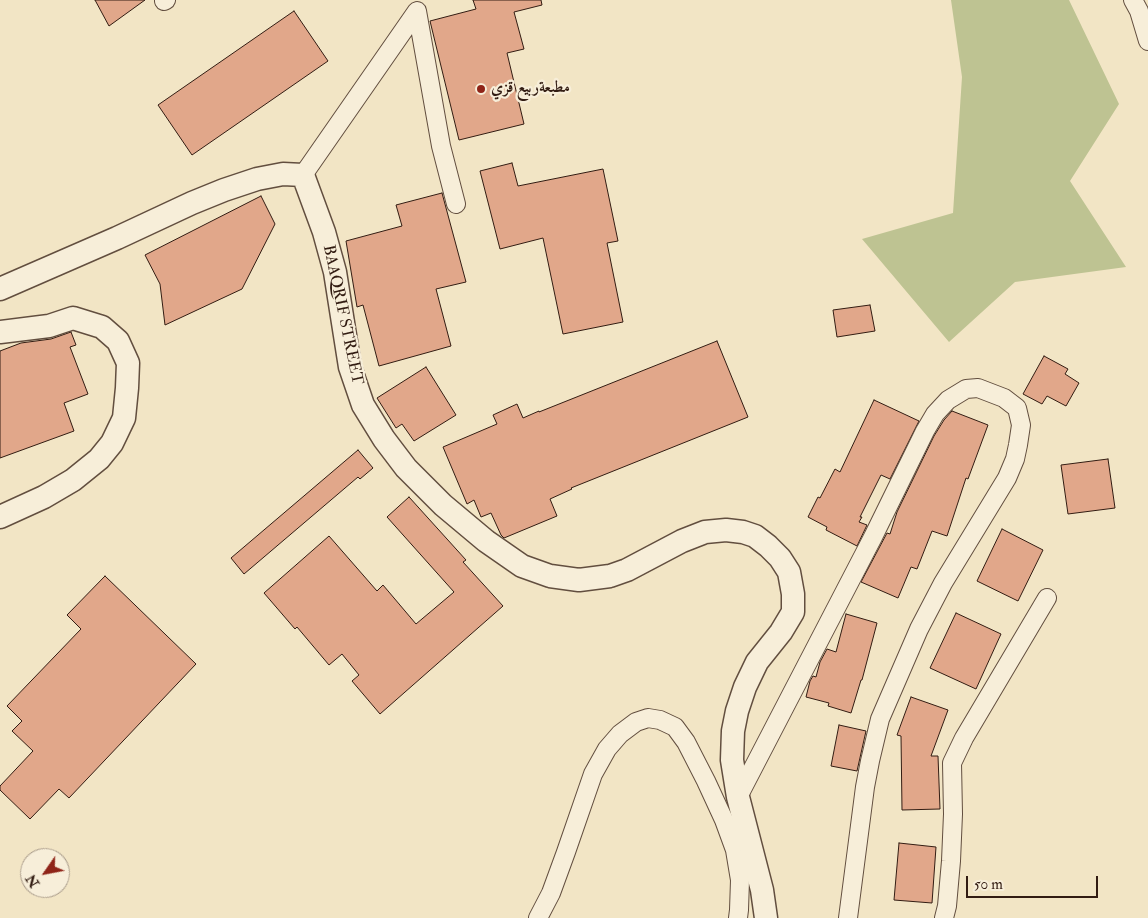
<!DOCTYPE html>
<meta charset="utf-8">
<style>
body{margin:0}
#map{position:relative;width:1148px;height:918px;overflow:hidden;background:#f2e5c5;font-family:"IM FELL Double Pica",serif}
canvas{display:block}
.north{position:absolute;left:20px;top:848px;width:50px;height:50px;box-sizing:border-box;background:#f7eed9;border:1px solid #a89a89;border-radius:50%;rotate:237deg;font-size:14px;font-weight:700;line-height:20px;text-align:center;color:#321c12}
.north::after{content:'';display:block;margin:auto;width:18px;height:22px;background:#8f2418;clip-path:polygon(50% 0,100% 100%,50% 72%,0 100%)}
.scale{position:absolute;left:966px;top:876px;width:132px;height:22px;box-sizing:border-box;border:2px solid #321c12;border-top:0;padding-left:6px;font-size:15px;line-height:18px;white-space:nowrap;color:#321c12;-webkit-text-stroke:4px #f7eed9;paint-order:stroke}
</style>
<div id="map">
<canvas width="1148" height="918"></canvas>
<div class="north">N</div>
<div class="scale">50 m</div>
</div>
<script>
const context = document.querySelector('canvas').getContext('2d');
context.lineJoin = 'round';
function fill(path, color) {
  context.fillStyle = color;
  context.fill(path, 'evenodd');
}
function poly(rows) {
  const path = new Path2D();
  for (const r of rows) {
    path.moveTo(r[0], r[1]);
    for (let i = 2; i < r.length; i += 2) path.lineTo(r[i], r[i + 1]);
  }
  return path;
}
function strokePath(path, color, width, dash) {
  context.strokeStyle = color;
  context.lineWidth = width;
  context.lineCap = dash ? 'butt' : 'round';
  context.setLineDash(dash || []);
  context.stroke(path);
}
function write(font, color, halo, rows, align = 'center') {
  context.font = font + ' "IM FELL Double Pica",Amiri,serif';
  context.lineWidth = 4.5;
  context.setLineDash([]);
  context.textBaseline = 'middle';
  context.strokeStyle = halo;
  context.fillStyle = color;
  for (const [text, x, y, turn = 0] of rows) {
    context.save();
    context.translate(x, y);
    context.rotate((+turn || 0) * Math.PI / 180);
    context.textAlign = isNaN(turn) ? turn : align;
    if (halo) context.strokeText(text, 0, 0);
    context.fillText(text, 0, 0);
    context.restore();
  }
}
fill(poly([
 [951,0,1069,0,1119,104,1070,181,1126,267,1015,282,949,342,862,239,953,213,962,77]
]), '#bec392');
const building = poly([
 [95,0,145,0,109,26,95,0],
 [473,0,541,0,542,5,514,12,524,49,507,53,524,124,459,140,430,21,476,9,473,0],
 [294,11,328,61,192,155,158,105,294,11],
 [512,163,518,186,603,169,618,241,607,243,623,322,563,334,543,238,500,249,480,171,512,163],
 [442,193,466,282,436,289,451,346,379,366,363,305,357,307,346,241,402,226,396,205,442,193],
 [261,196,275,224,242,289,165,325,160,284,145,255,261,196],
 [870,305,875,331,837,337,833,310,870,305],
 [71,332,76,345,70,347,88,394,64,403,74,431,0,458,0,351,21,343,51,339,71,332],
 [717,341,748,417,571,488,572,489,550,499,557,516,504,538,501,535,491,513,481,517,474,500,467,504,443,447,497,424,493,415,517,404,523,418,539,411,539,412,717,341],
 [1044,356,1068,369,1065,374,1079,383,1066,406,1047,396,1042,404,1023,394,1044,356],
 [426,367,456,415,414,441,402,424,396,428,377,398,426,367],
 [874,400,919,421,890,479,881,475,860,517,862,517,859,522,867,525,857,546,826,530,827,527,808,517,818,497,820,498,835,469,840,472,874,400],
 [952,411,988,425,968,479,966,478,947,536,932,531,917,569,911,567,898,598,861,582,887,533,890,534,897,512,934,436,944,420,952,411],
 [358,450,373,468,360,479,358,477,244,574,231,558,358,450],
 [1108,459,1115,508,1068,514,1061,465,1108,459],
 [409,497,466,560,463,562,503,606,380,714,352,681,359,675,342,654,329,665,297,627,295,629,264,593,329,536,377,591,383,585,416,624,454,592,387,517,409,497],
 [1002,529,1043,550,1018,601,977,581,1002,529],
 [105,576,196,664,69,798,59,789,30,819,0,790,0,786,33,751,12,731,22,721,7,706,81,629,67,615,105,576],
 [956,613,1001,634,976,689,930,668,956,613],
 [846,614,877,623,862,680,861,680,851,713,828,706,829,703,806,697,810,681,813,676,816,677,820,662,827,649,836,652,846,614],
 [911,697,948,710,931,756,938,756,940,809,902,810,901,736,897,735,911,697],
 [839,725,866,731,857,771,831,766,839,725],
 [899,843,936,847,932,903,894,900,899,843]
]);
fill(building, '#e1a78a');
strokePath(building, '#321c12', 1);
const minor = poly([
 [1133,0,1139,11,1148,41],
 [164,1,166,0],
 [303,175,417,11,441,146,456,204],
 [738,797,873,537,925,431,935,414,948,400,966,389,978,388,1004,398,1017,408,1021,425,1018,445,1015,459,1007,478,943,583,919,629,880,719,870,761,865,787,848,918],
 [538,918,551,893,566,852,593,774,607,749,620,734,636,722,648,718,660,720,675,727,686,742,706,781,724,820,735,850,740,880,739,910,738,918],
 [944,918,947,906,951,861,953,814,952,763,964,738,1047,598]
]);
const tertiary = poly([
 [0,289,117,238,192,203,224,190,257,179,283,174,303,175,324,232,335,272,350,367,363,405,384,439,406,468,443,505,486,541,522,566,550,576,579,580,610,576,627,570,682,541,705,532,726,530,743,532,755,536,768,546,780,558,789,572,793,594,793,612,781,632,757,662,745,687,737,711,733,731,732,760,738,797,762,890,766,918],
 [0,332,49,326,73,318,102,327,118,341,128,363,127,388,124,418,112,443,99,459,73,480,44,497,0,517]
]);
strokePath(minor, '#624e3f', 20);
strokePath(tertiary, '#624e3f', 25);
strokePath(minor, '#f7eed9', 18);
strokePath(tertiary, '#f7eed9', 22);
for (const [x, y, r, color] of [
 [481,89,5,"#8f2418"]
]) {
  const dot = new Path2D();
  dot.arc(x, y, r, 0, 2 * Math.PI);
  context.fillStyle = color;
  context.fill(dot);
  strokePath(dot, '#f7eed9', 2);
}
write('bold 16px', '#321c12', '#f7eed9', [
 ["مطبعةربيع قزي",491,89]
], 'left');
write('16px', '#321c12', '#f7eed9', [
 ["BAAQRIF STREET",342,315,78]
]);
</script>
